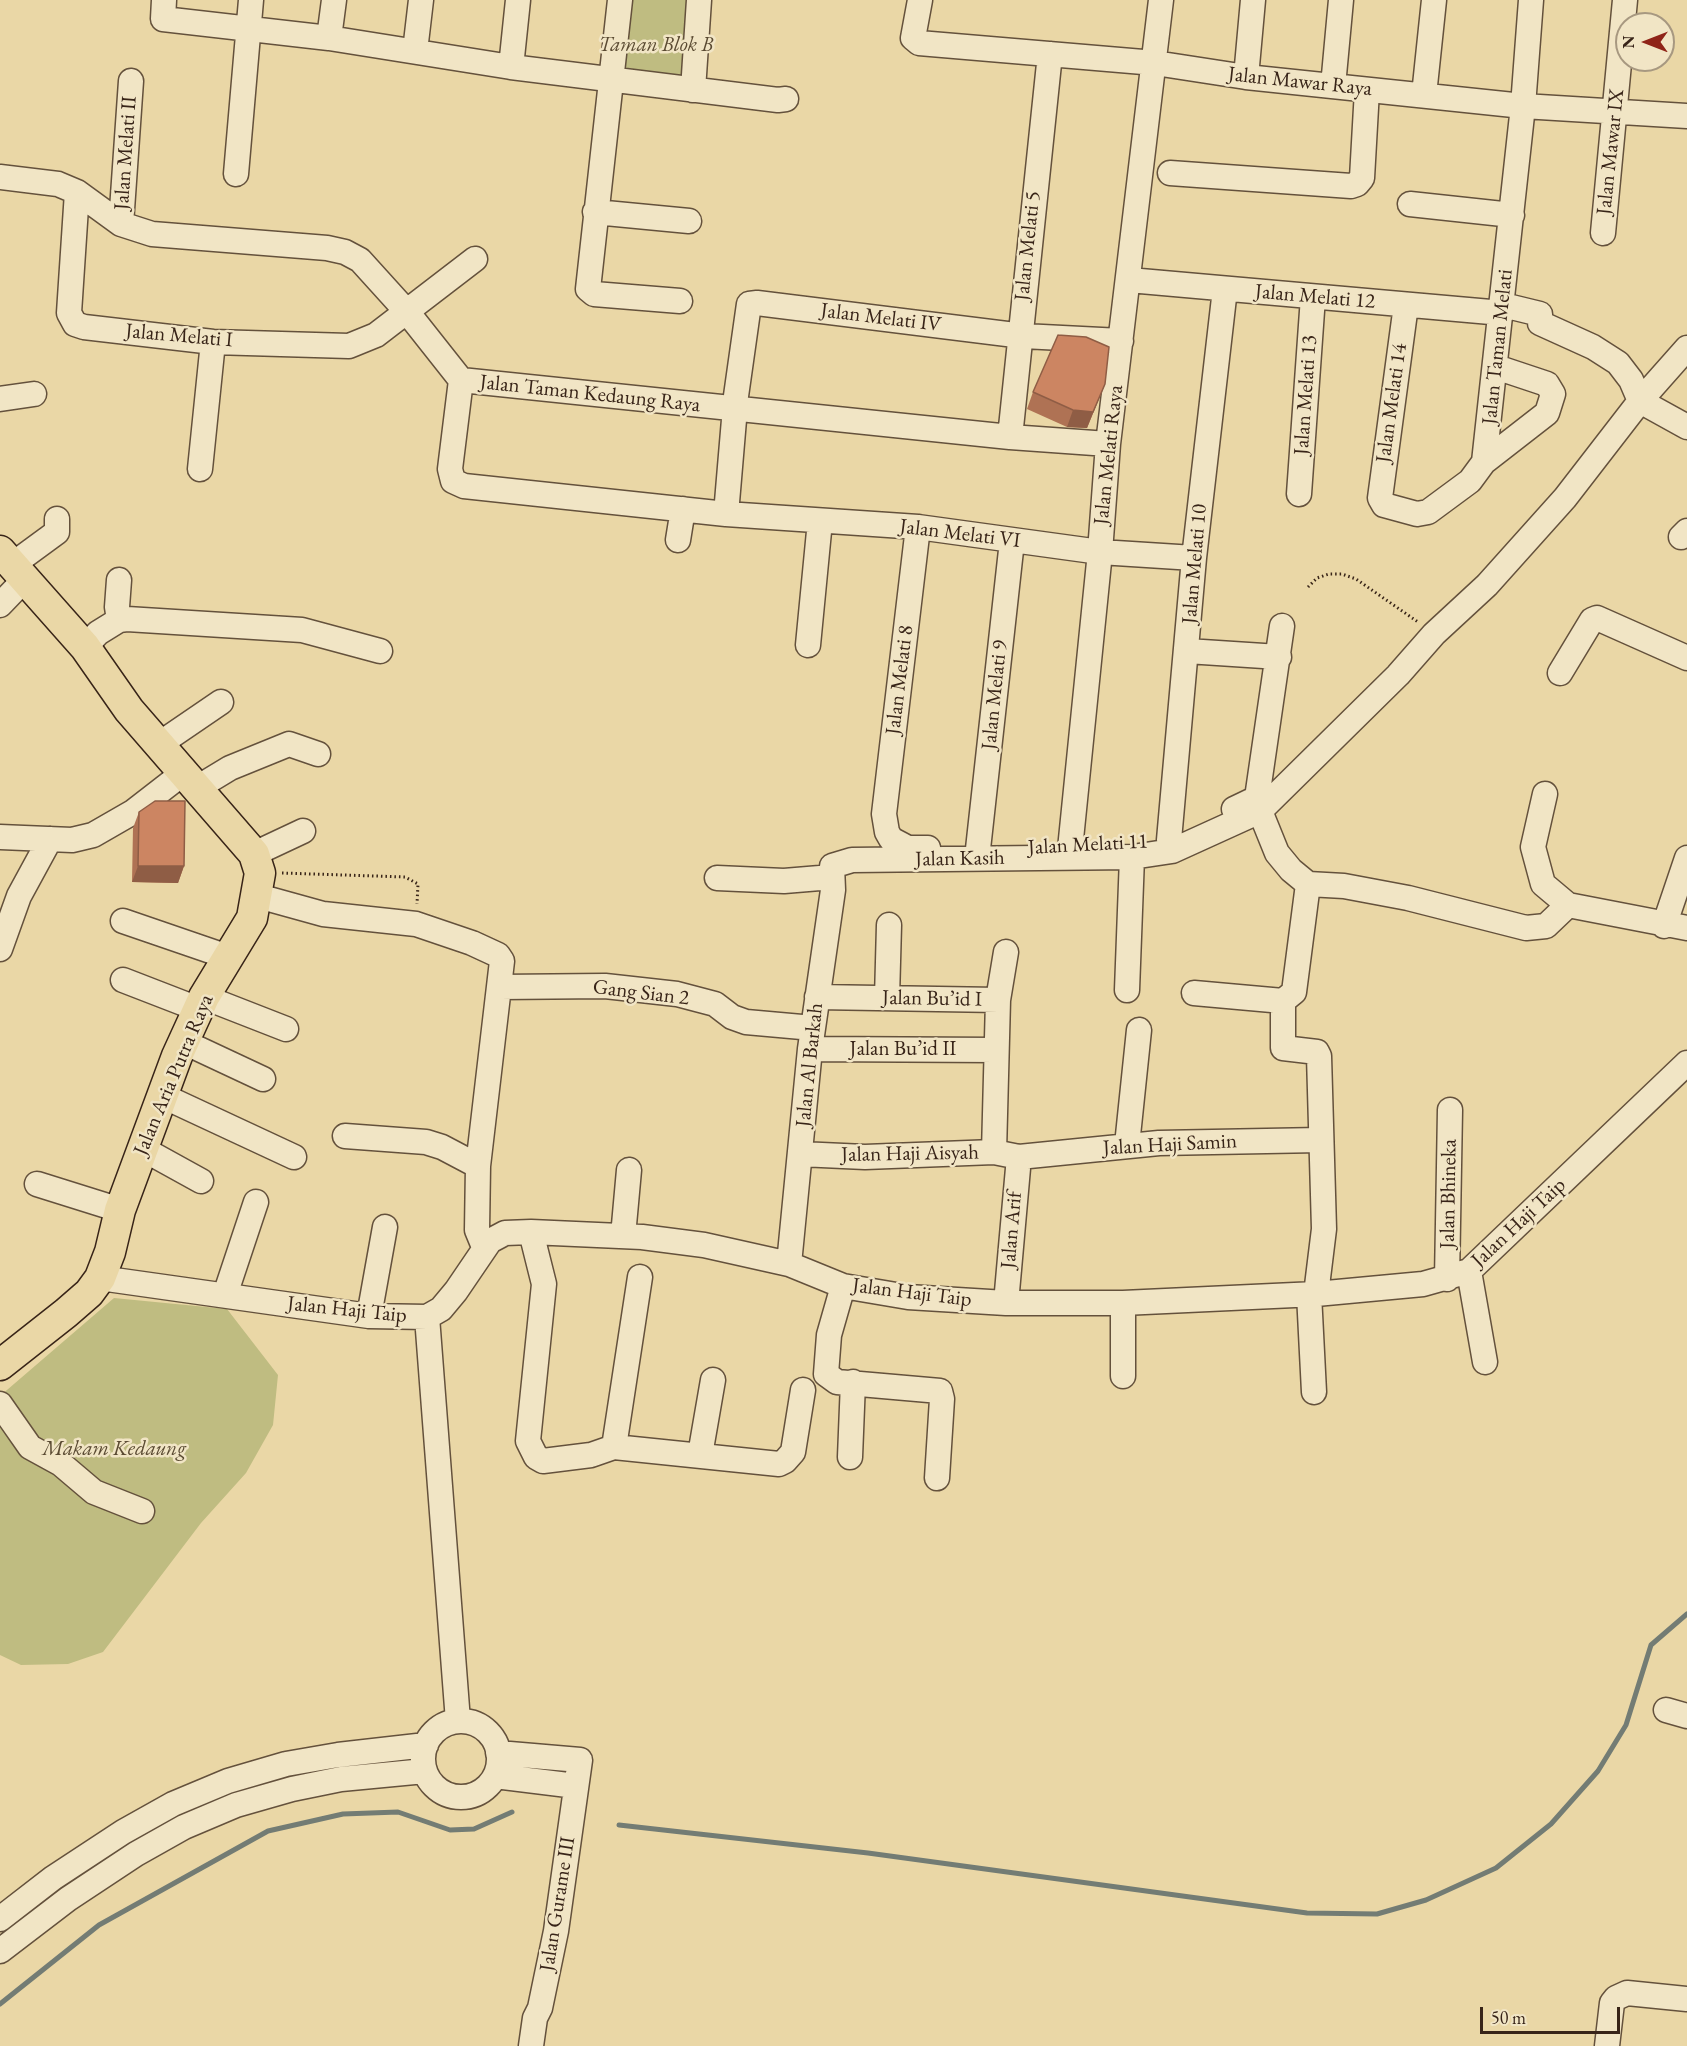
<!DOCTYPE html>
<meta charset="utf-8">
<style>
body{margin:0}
#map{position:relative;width:1687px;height:2046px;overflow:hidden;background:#ead7a6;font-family:"EB Garamond",serif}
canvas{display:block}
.north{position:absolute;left:1615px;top:12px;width:60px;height:60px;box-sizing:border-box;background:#f1e5c5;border:2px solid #a79880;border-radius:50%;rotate:270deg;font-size:16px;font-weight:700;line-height:24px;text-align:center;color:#382418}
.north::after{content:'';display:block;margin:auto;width:21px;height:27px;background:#8f2418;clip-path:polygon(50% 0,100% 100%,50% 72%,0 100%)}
.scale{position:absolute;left:1480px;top:2007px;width:140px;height:27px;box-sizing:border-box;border:3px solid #382418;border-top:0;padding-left:8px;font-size:18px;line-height:21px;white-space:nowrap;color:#382418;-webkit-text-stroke:4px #f1e5c5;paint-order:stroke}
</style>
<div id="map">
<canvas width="1687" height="2046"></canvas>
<div class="north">N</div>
<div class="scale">50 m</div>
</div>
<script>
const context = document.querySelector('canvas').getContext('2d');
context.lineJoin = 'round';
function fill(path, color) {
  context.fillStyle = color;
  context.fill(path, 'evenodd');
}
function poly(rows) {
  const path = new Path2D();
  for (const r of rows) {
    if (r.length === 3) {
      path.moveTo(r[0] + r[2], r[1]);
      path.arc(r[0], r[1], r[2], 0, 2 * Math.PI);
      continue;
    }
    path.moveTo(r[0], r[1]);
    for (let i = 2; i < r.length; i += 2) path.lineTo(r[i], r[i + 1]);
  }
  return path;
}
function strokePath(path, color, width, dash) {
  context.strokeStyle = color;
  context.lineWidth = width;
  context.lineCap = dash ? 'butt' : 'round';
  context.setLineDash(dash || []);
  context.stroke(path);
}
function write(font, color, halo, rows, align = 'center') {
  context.font = font + ' "EB Garamond",serif';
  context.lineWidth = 5;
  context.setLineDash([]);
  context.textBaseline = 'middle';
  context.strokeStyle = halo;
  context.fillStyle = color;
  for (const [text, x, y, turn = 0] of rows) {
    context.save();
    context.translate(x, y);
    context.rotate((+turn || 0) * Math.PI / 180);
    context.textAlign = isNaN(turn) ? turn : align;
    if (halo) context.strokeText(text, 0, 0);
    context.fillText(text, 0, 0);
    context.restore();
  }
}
fill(poly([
 [620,0,699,0,693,90,613,79],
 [114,1298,227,1309,278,1375,273,1425,246,1473,201,1523,103,1652,68,1664,21,1665,0,1655,0,1396]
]), '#bfbc81');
strokePath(poly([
 [619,1825,868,1853,1307,1913,1377,1914,1426,1900,1496,1868,1551,1824,1598,1771,1626,1725,1651,1645,1687,1614],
 [0,2004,99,1925,268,1831,343,1814,398,1812,450,1830,474,1829,512,1812]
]), '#737c74', 5);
const minor = poly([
 [164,0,163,19,329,38,511,67,778,100,786,99],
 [620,0,588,289,594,294,680,301],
 [920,0,913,38,919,43,1155,63,1246,77,1523,106,1687,116],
 [329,38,334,0],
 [415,51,421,0],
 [511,67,518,0],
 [1246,77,1253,0],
 [1333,86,1341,0],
 [693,90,699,0],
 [1424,95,1434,0],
 [1170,173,1351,186,1357,184,1362,178,1367,90],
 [236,174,251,0],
 [0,177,58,184,77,192,121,224,152,234,327,248,345,252,360,260,408,313,461,380,1010,437,1108,444],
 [77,192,69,313,75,324,84,327,213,342,349,346,376,335,475,259],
 [1410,204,1512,215],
 [595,212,689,221],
 [121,224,131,81],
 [1603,233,1625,0],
 [1129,280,1502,313],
 [1406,305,1380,498,1384,505,1417,514,1428,512,1470,481,1484,462,1523,106,1531,0],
 [1503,305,1540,314,1540,323,1593,347,1618,363,1631,380,1640,401,1687,427],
 [461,380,450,469,453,481,464,486,726,514,918,527,1100,552,1194,558],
 [0,399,34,394],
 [1010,437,1050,54],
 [1484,462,1547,413,1553,394,1547,384,1496,367],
 [200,469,213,342],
 [1299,494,1313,297],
 [726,514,736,396,749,304,757,303,1023,336,1121,341],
 [918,527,884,814,887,832,891,839,908,848,928,848],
 [1681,537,1687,531],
 [678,540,683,509],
 [12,565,57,532,57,519],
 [119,580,117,607,119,620],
 [0,605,24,580],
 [808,645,820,521],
 [85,647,98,633,119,620,127,619,302,630,380,651],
 [1187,651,1279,657],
 [1560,673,1592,620,1597,618,1687,658],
 [158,745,221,702],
 [197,788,230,768,289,744,318,754],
 [1545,794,1533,847,1543,884,1568,905,1687,928],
 [1234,809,1257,798,1282,626],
 [0,837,72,840,93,835,133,812,182,774],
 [1169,840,1194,558,1225,289],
 [978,849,1012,541],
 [1070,849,1100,552,1108,444,1161,0],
 [254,854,303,831],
 [717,878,784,881,832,877],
 [1308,884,1344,886,1408,898,1526,928,1546,926,1568,905],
 [258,896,323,914,416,924,472,943,498,955,502,961,478,1166,477,1230,484,1247],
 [123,921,228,957],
 [1664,926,1687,858],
 [0,949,19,896,50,839],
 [123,980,198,1009],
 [500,987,605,986,677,994,715,1004,732,1017,746,1022,813,1028],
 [1127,990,1132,857],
 [1194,993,1283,1001,1294,992,1308,884,1291,870,1277,853,1260,811],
 [204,997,286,1029],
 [817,997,998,1000,1006,952],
 [887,998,889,925],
 [1283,1001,1283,1048,1317,1052,1319,1056,1324,1229,1316,1294],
 [184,1042,263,1079],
 [810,1049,996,1050],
 [163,1096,294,1157],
 [345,1136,426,1142,442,1147,478,1166],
 [1127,1145,1139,1030],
 [143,1149,201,1181],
 [994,1152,998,1000],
 [800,1154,865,1157,994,1152,1019,1157,1159,1143,1320,1140],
 [37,1184,120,1210],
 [531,1232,544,1284,528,1441,536,1457,543,1461,591,1455,614,1447,779,1464,785,1461,793,1452,803,1390],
 [623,1236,629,1170],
 [789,1264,810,1049,833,890,832,866,852,860,1132,857,1172,851,1260,811,1398,675,1434,634,1487,585,1565,498,1640,401,1687,348],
 [1469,1271,1485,1362],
 [100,1278,369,1316,427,1317,441,1309,456,1291,490,1241,505,1233,531,1232,642,1237,704,1245,789,1264,843,1286,908,1297,1006,1303,1123,1303,1316,1294,1423,1284,1469,1271,1687,1063],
 [1447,1279,1450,1110],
 [843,1286,829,1335,826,1374,837,1382,940,1391,942,1399,937,1478],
 [1309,1294,1314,1392],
 [225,1295,256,1202],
 [1006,1303,1019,1157],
 [1123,1303,1123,1376],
 [369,1316,385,1227],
 [427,1317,458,1721],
 [0,1404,30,1447,61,1464,94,1492,142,1511],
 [614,1447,640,1277],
 [700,1455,713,1380],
 [850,1457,853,1382],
 [1666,1710,1687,1716],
 [461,1759,38],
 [498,1753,580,1760,556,1931,540,2008,535,2018,531,2046],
 [495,1776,576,1786],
 [0,1919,53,1878,123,1832,173,1804,228,1781,286,1764,338,1755,426,1745],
 [0,1951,68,1899,136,1854,184,1827,236,1805,292,1789,341,1779,425,1771],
 [1607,2046,1612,2003,1616,1998,1627,1993,1687,1999]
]);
const major = poly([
 [0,551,85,647,129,710,254,854,260,873,252,918,204,997,177,1056,120,1210,110,1252,100,1278,89,1293,66,1313,0,1365]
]);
strokePath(minor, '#64513c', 27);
strokePath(major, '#382418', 33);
strokePath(poly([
 [1308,587,1317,578,1329,574,1342,574,1356,579,1418,622],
 [282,873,405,877,418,884,417,904]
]), '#382418', 3, [1.5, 3]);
strokePath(minor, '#f1e5c5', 24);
strokePath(major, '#ead7a6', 30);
fill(poly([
 [1105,384,1087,428,1067,427,1027,409,1033,392],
 [139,812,184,866,178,883,132,882,133,828]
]), '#af7254');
fill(poly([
 [1105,384,1087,428,1067,427,1073,410],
 [138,866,184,866,178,883,132,882]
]), '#8f5d45');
const building = poly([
 [1058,335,1086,337,1109,347,1105,384,1093,412,1073,410,1033,392,1058,335],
 [155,801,185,801,184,866,138,866,139,812,155,801]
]);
fill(building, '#cc8562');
strokePath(building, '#8f5d45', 1.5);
write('italic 21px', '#5a4a32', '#f1e5c5', [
 ["Taman Blok B",656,45],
 ["Makam Kedaung",114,1449]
]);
write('21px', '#382418', '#f1e5c5', [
 ["Jalan Mawar Raya",1300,82,6],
 ["Jalan Mawar IX",1611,152,-84],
 ["Jalan Melati II",126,153,-86],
 ["Jalan Melati 5",1028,246,-84],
 ["Jalan Melati 12",1315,297,5],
 ["Jalan Melati IV",881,318,7],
 ["Jalan Melati I",179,336,5],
 ["Jalan Taman Melati",1498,347,-84],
 ["Jalan Taman Kedaung Raya",590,394,6],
 ["Jalan Melati 13",1306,395,-86],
 ["Jalan Melati 14",1392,403,-82],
 ["Jalan Melati Raya",1109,455,-84],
 ["Jalan Melati VI",960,534,7],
 ["Jalan Melati 10",1195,564,-85],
 ["Jalan Melati 8",900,680,-83],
 ["Jalan Melati 9",995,695,-84],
 ["Jalan Melati 11",1088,845,-3],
 ["Jalan Kasih",960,859,-1],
 ["Gang Sian 2",641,993,7],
 ["Jalan Bu’id I",932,999,1],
 ["Jalan Bu’id II",903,1049],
 ["Jalan Al Barkah",810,1065,-84],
 ["Jalan Aria Putra Raya",174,1075,-67],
 ["Jalan Haji Samin",1170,1145,-3],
 ["Jalan Haji Aisyah",910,1154,-1],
 ["Jalan Bhineka",1449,1194,-89],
 ["Jalan Haji Taip",1519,1223,-43],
 ["Jalan Arif",1012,1230,-85],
 ["Jalan Haji Taip",912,1293,7],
 ["Jalan Haji Taip",347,1310,6],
 ["Jalan Gurame III",558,1904,-81]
]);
</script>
